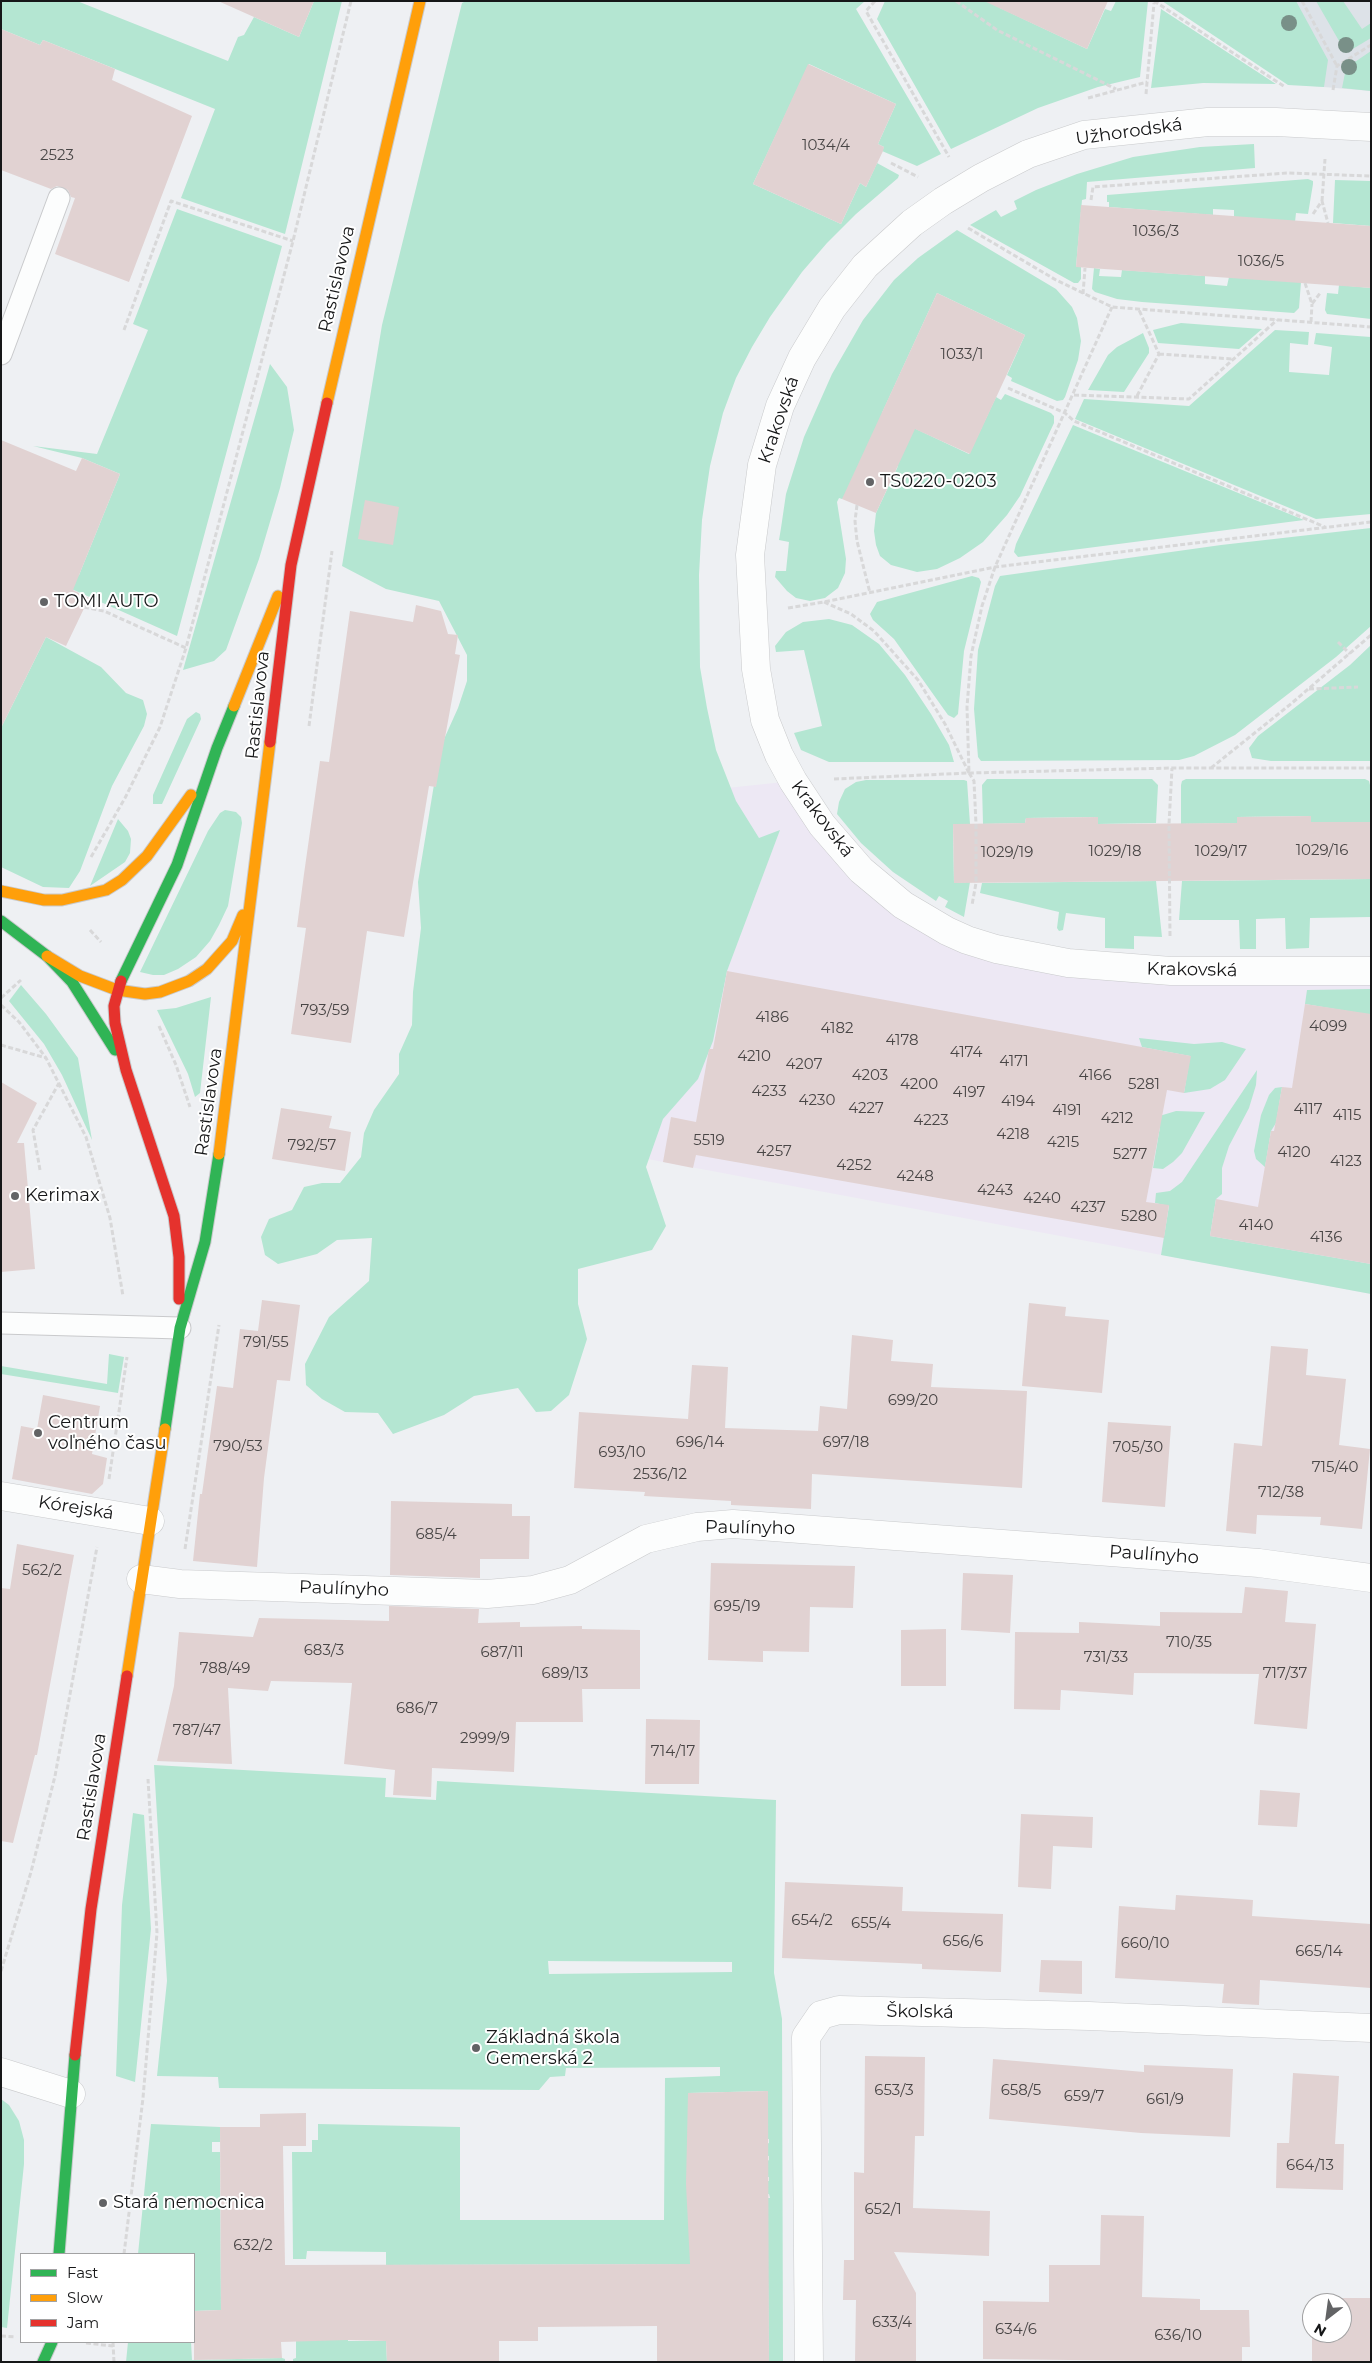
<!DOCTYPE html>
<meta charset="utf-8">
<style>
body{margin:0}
#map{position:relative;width:1372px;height:2363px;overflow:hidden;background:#eef0f3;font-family:Montserrat,sans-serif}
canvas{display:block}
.frame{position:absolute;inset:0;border:2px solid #161718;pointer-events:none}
.legend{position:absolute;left:20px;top:2253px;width:175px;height:90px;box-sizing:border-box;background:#fff;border:1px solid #a2a2a3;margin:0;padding:6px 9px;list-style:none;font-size:15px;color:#161718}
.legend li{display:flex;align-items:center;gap:10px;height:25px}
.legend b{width:25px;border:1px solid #a2a2a3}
.north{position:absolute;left:1302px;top:2293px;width:50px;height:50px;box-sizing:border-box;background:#fff;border:1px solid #a2a2a3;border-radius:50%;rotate:210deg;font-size:14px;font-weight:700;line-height:20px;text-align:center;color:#161718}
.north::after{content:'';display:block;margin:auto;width:18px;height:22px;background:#626365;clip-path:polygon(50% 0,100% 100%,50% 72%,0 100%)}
</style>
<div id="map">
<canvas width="1372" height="2363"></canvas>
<div class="frame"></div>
<ul class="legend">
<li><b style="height:6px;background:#30b455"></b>Fast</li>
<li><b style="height:6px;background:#ff9f0a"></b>Slow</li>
<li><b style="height:6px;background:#e5322d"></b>Jam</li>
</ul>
<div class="north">N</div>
</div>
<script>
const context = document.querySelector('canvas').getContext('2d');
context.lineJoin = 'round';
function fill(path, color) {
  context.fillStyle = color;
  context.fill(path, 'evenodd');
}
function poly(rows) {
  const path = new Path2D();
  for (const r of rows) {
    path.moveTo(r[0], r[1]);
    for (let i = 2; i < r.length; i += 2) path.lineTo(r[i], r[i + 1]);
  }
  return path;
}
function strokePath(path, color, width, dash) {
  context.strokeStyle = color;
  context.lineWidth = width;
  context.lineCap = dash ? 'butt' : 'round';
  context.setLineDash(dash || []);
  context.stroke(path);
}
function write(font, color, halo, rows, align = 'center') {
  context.font = font + ' Montserrat,sans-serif';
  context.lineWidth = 4;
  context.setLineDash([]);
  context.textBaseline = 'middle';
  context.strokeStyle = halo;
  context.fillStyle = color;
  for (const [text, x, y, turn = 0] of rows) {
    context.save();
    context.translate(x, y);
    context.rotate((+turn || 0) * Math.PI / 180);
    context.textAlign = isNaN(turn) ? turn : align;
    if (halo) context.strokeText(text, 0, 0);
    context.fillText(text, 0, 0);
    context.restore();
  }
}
fill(poly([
 [1261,1,1371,1,1371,91,1312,86]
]), '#dde2e8');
fill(poly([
 [793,781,861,870,996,949,1371,971,1371,1294,626,1155,727,788]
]), '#ede8f4');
fill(poly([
 [1,1,77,1,228,61,238,37,244,35,254,17,299,37,314,1,342,1,285,234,181,198,215,109,43,40,40,45,1,29],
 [466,1,865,1,856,9,941,154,917,166,882,151,884,147,878,144,896,104,809,64,753,184,841,224,860,183,866,187,877,163,899,175,898,178,856,214,827,243,802,272,770,317,752,347,736,378,723,413,710,466,702,520,699,575,700,667,707,708,716,750,736,801,759,838,780,830,727,971,713,1041,698,1079,663,1119,646,1167,666,1226,652,1250,578,1269,578,1304,587,1339,569,1395,551,1411,536,1412,518,1388,474,1396,444,1415,393,1434,378,1413,345,1412,322,1399,306,1385,305,1364,329,1317,369,1281,372,1238,337,1240,317,1254,278,1264,265,1255,261,1237,269,1219,292,1210,304,1187,322,1183,340,1183,361,1157,364,1133,374,1110,399,1074,399,1054,412,1025,413,992,421,928,418,882,440,748,458,708,467,681,467,655,439,601,386,589,342,566,382,325,462,3],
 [885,1,1003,1,1000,8,1087,49,1105,9,1111,11,1116,1,1148,1,1140,77,1098,87,1038,108,951,149,877,19],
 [1162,1,1296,1,1328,60,1324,87,1288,85],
 [1316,1,1343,1,1362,29,1371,23,1371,38,1346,53],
 [1161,9,1276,84,1203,83,1151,88],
 [1371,51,1371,91,1342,88,1346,68],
 [1254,144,1255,168,1087,182,1086,199,1082,200,1076,267,1081,267,1081,279,1078,283,1074,283,970,225,996,210,1001,217,1017,209,1014,201,1036,190,1077,174,1133,157,1200,147],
 [1308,179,1313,181,1313,184,1308,214,1296,213,1295,222,1234,217,1234,210,1213,209,1213,215,1109,207,1109,202,1107,202,1107,195],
 [1335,180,1371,181,1371,226,1333,223],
 [177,209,282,246,177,636,58,583,79,575,120,474,82,458,33,446,97,454,148,330,133,324],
 [957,230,1056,289,1072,307,1077,318,1081,341,1078,360,1065,397,1063,400,1057,401,1011,381,1012,378,1007,375,1025,335,937,293,882,413,969,454,996,397,1001,400,1005,394,1051,413,1054,416,1054,423,1020,496,1007,515,983,542,960,558,937,569,917,572,891,565,880,556,876,545,874,531,876,513,898,466,842,499,839,498,837,502,846,559,845,573,838,588,825,598,810,601,796,598,787,591,775,577,776,571,786,571,789,542,779,540,781,528,786,494,804,437,832,374,863,320,894,280,918,258],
 [1094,268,1100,269,1099,276,1121,277,1122,270,1205,276,1205,284,1227,286,1229,277,1301,282,1299,308,1294,313,1142,302,1117,299,1095,292,1092,289],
 [1339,285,1371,288,1371,319,1327,314,1325,310,1327,293,1338,294],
 [1181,323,1234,327,1262,329,1239,349,1158,343,1153,330],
 [1275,330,1309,332,1308,345,1290,343,1289,372,1329,375,1332,347,1314,344,1316,333,1371,337,1371,514,1316,519,1075,419,1084,399,1189,406],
 [1143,333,1149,348,1149,353,1124,392,1088,390,1108,355,1117,347],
 [270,364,287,387,294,430,280,488,259,559,226,650,214,661,183,670],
 [1073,425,1304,520,1018,557,1014,552,1016,544],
 [1371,528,1371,626,1336,657,1235,735,1194,756,1179,760,981,761,978,757,974,709,978,650,995,586,1000,576,1221,545],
 [972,576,979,578,981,582,964,651,958,714,954,718,948,715,938,701,894,639,873,620,870,614,877,602],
 [829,619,852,625,879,644,905,675,931,714,949,745,954,762,829,762,801,750,794,733,822,726,804,650,776,652,775,646,786,632,803,622],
 [46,637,101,667,126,693,143,700,147,714,144,726,112,786,80,871,69,888,43,887,1,867,1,728],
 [1371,645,1371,761,1271,761,1252,758,1249,748,1258,736,1350,665],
 [196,712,200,714,201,719,162,804,153,804,153,795,187,719],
 [987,779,1152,779,1158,785,1156,823,1098,824,1098,817,1026,818,1025,823,983,824,982,785],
 [1186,779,1365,779,1369,781,1370,785,1370,822,1311,822,1310,816,1238,817,1237,823,1181,824,1181,785,1182,781],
 [866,780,964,780,967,781,970,824,953,825,954,883,970,882,964,917,945,907,948,901,939,896,936,901,893,872,861,843,837,814,839,802,845,789,856,782],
 [225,810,236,812,241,817,242,823,228,906,219,925,210,941,196,957,178,969,164,975,153,975,140,972,208,831,220,813],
 [118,819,128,831,131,839,130,853,125,862,90,886],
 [1370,879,1371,917,1310,918,1309,948,1286,949,1285,918,1256,919,1256,949,1240,949,1239,920,1179,920,1182,881],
 [1156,881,1162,937,1134,936,1134,949,1105,948,1105,918,1066,913,1063,930,1059,931,1057,928,1059,912,980,893,982,883],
 [21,985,46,1014,78,1058,92,1140,62,1075,44,1044,9,1001],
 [1371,989,1371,1015,1305,1004,1307,990],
 [211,997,200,1093,195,1097,188,1074,157,1010,176,1008],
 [1139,1038,1194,1044,1222,1042,1246,1049,1225,1080,1210,1089,1184,1093,1190,1056,1142,1047],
 [1257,1070,1256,1085,1249,1108,1229,1146,1222,1168,1222,1194,1216,1199,1210,1236,1371,1264,1371,1294,1161,1255,1169,1206,1155,1203,1156,1193,1170,1191,1182,1182],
 [1282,1087,1276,1123,1271,1131,1265,1167,1256,1159,1254,1151,1261,1115,1269,1095,1275,1088],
 [1176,1111,1205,1112,1182,1153,1173,1162,1163,1169,1153,1168,1160,1127,1156,1117],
 [109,1354,124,1357,118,1393,1,1374,1,1366,107,1384],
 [154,1765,386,1778,385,1797,436,1800,437,1781,776,1800,774,1973,782,2019,783,2362,769,2362,767,2198,770,2198,769,2194,767,2194,767,2181,769,2181,769,2177,767,2177,767,2161,769,2160,769,2156,766,2156,766,2144,769,2143,769,2139,766,2139,766,2127,768,2126,768,2091,688,2093,688,2128,719,2264,386,2265,386,2252,307,2251,306,2259,293,2259,292,2152,312,2152,312,2140,318,2140,318,2124,460,2127,460,2220,664,2220,665,2078,720,2076,720,2067,566,2068,565,2076,550,2077,539,2090,219,2088,218,2077,157,2076,167,1981],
 [548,1961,732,1962,732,1972,549,1974],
 [133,1813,144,1815,151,1929,135,2082,116,2076,122,1905],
 [1,2099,9,2105,19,2121,24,2140,24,2164,7,2328,1,2327],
 [151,2124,220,2127,220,2142,212,2142,212,2152,220,2152,221,2310,194,2311,194,2254,138,2254],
 [296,2328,348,2328,348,2341,386,2341,387,2362,293,2362,293,2359,296,2358],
 [128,2342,191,2342,192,2360,282,2358,285,2359,285,2362,126,2362]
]), '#b4e6d2');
fill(poly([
 [218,1,314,1,299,37],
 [984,1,1108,1,1087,49],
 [1,29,40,45,43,40,115,69,112,80,192,116,129,282,55,254,75,198,71,197,68,190,57,186,51,189,1,170],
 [808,64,896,104,878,144,884,147,883,151,866,187,860,183,841,224,753,184],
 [1081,205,1371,226,1371,288,1076,267],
 [937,293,1025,335,970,454,915,429,876,513,842,499],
 [1,440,76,471,82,458,120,474,73,590,89,598,66,646,46,637,1,728],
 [365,500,399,507,393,545,358,539],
 [416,605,441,611,448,634,458,635,455,654,460,655,436,787,429,786,404,937,367,931,351,1043,291,1034,306,928,297,927,304,874,320,761,329,762,350,611,413,622],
 [1311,816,1311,822,1371,822,1371,879,954,883,953,824,1025,823,1026,818,1098,817,1098,824,1237,823,1237,817],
 [727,971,1191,1056,1184,1093,1167,1090,1146,1202,1169,1205,1164,1238,696,1155,693,1168,663,1162,671,1117,696,1122,709,1049,713,1049],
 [1305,1004,1371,1014,1371,1264,1210,1236,1216,1199,1258,1207,1271,1131,1274,1131,1282,1087,1292,1088],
 [1,1082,37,1103,17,1143,24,1143,35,1269,1,1272],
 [281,1108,332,1116,329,1128,351,1132,345,1171,272,1159],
 [262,1300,300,1305,290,1381,277,1380,264,1478,257,1567,193,1561,200,1494,202,1494,217,1386,233,1388,240,1329,258,1331],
 [1029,1303,1066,1307,1065,1316,1109,1320,1102,1393,1022,1386],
 [852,1335,893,1340,891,1361,933,1364,931,1387,1027,1391,1022,1488,812,1474,811,1509,731,1505,731,1501,644,1496,645,1492,574,1488,579,1412,688,1419,692,1365,728,1367,725,1428,818,1431,820,1406,847,1409],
 [1271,1346,1308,1349,1306,1375,1346,1379,1339,1445,1370,1449,1362,1529,1320,1525,1321,1517,1257,1515,1256,1534,1226,1531,1234,1443,1262,1446],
 [43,1395,100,1406,92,1454,107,1458,103,1484,92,1494,12,1479,21,1426,37,1429],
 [1108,1422,1171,1426,1165,1507,1102,1502],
 [391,1501,512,1504,512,1516,530,1516,529,1559,480,1559,480,1578,390,1575],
 [17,1544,74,1555,37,1755,35,1755,13,1843,1,1841,1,1588,10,1589],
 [711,1563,855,1566,853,1608,810,1607,809,1652,763,1651,763,1662,708,1660],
 [963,1573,1013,1575,1010,1633,961,1630],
 [1245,1587,1288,1591,1285,1622,1316,1624,1307,1729,1254,1724,1259,1674,1134,1673,1133,1695,1061,1690,1060,1710,1014,1709,1015,1632,1079,1633,1079,1622,1160,1626,1160,1612,1242,1613],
 [389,1606,479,1609,478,1623,520,1622,520,1627,582,1626,582,1629,640,1630,640,1689,582,1689,583,1722,516,1722,514,1772,432,1768,431,1797,393,1795,395,1770,344,1764,352,1683,271,1681,268,1691,228,1688,232,1764,157,1761,174,1686,179,1632,253,1637,259,1618,389,1621],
 [946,1629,946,1686,901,1686,901,1630],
 [646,1719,700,1720,699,1784,645,1784],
 [1260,1790,1300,1793,1297,1827,1258,1825],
 [1021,1814,1093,1817,1092,1848,1053,1846,1051,1889,1018,1887],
 [785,1882,903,1887,902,1911,1003,1914,1001,1972,922,1969,922,1964,782,1958],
 [1176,1895,1253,1900,1252,1916,1371,1924,1371,1988,1260,1980,1259,2005,1222,2003,1224,1984,1115,1978,1119,1906,1175,1910],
 [1041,1960,1082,1961,1082,1994,1039,1992],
 [865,2056,925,2057,924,2136,915,2136,913,2208,990,2211,989,2256,894,2252,916,2293,916,2362,855,2362,856,2300,843,2300,844,2260,854,2260,854,2172,864,2173],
 [993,2059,1144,2072,1144,2065,1233,2069,1230,2137,1141,2133,989,2119],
 [1293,2073,1339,2076,1335,2144,1344,2144,1343,2190,1276,2188,1277,2143,1289,2143],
 [768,2091,769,2362,657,2362,657,2326,538,2327,538,2341,499,2341,499,2362,387,2362,386,2341,348,2340,281,2342,282,2358,194,2360,194,2311,221,2310,220,2127,260,2127,260,2114,306,2113,306,2146,283,2146,285,2265,690,2264,686,2184,688,2093],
 [1101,2215,1144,2216,1142,2297,1200,2299,1200,2310,1249,2310,1250,2347,1242,2347,1242,2362,983,2359,983,2301,1049,2302,1049,2265,1100,2265],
 [1313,2298,1371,2298,1371,2362,1312,2362,1312,2333,1342,2333,1342,2303,1313,2303]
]), '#e1d2d2');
const lane = poly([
 [1,354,59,198],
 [1,1323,180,1328]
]);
const street = poly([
 [1371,127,1276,122,1208,122,1084,135,1028,154,981,178,943,201,912,223,865,266,832,308,802,358,780,406,762,465,750,555,756,669,765,720,779,755,793,781,822,825,861,870,903,905,947,931,967,940,996,949,1068,963,1171,971,1371,971],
 [1,1496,150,1521],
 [141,1579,180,1584,487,1594,533,1590,570,1580,646,1539,697,1527,733,1524,1259,1563,1371,1578],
 [1,2072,71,2094],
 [809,2362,806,2037,821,2015,839,2010,1089,2016,1371,2028]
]);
const fast = poly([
 [1,921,47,956,72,982,115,1050],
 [121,981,177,865,217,748,234,706],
 [165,1429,180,1328,205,1242,219,1154],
 [59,2254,75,2055],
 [43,2362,52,2342]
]);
const slow = poly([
 [327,403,420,1],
 [234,706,278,596],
 [1,891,44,900,62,900,106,890,122,880,147,856,191,795],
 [47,956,80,976,117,990,145,994,160,992,189,981,207,969,232,941,243,915],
 [219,1154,270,742],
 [127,1676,165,1429]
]);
const jam = poly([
 [270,742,291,565,327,403],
 [121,981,114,1006,115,1023,126,1070,174,1216,179,1257,179,1299],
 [75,2055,91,1909,127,1676]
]);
strokePath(lane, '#c9cacc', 23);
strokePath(street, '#c9cacc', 29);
strokePath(fast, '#c9cacc', 13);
strokePath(slow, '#c9cacc', 13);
strokePath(jam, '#c9cacc', 13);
strokePath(poly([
 [875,1,866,11,949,157],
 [956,1,997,30,1116,89],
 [1154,1,1285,87],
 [1302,1,1337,66],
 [1333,90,1337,66,1371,45],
 [1146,94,1154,3],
 [1088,98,1147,82],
 [891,163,918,177],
 [1091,200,1093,187,1287,173,1371,176],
 [1322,201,1325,159],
 [1313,214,1322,201,1328,223],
 [968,228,1056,280,1112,307,1371,327],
 [1305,283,1312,304,1321,292],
 [1083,294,1085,268],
 [1311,322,1312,304],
 [124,330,171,201,293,241],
 [1159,354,1233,359],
 [1008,388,1065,413,1074,421,1325,527],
 [1074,395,1189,399,1277,320],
 [1137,396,1159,354,1139,310],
 [857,505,855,521,857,541,870,593],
 [824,602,851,614,874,631,918,680,945,724,969,773,967,707,971,656,982,606,995,567,1112,307],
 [84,607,104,611,186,648],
 [788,608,824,602,995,567,1371,522],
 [1338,642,1350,654],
 [1309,689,1358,687],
 [309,726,332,551],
 [1211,768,1292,703,1371,635],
 [969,773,974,781,976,824,976,883,972,905],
 [834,779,969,773,1172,768,1371,768],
 [91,857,125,798,160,727,186,648,293,241,351,1],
 [90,930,101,942],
 [1170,936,1169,824,1172,768],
 [1,998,21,980],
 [1,1005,19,1022,46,1058,86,1137,110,1218,123,1296],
 [159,1026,176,1065,190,1107],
 [1,1045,46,1058],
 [40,1170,33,1130,59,1083],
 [109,1479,127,1357],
 [185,1549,219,1325],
 [1,1971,31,1872,55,1776,97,1547],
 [124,2254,143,2098,157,1933,148,1779],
 [1,2336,16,2337],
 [113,2342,114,2362],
 [86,2343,113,2346]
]), '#d8d8d9', 3, [5, 2.5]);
strokePath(lane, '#fcfdfd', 21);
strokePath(street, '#fcfdfd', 28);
strokePath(fast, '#30b455', 11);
strokePath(slow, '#ff9f0a', 11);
strokePath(jam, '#e5322d', 11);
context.fillStyle = '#799088';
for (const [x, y] of [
 [1289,23],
 [1346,45],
 [1349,67]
]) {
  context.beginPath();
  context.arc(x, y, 8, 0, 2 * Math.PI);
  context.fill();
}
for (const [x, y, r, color] of [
 [870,482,5,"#626365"],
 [44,602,5,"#626365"],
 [15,1196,5,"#626365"],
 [38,1433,5,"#626365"],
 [476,2048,5,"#626365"],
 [103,2203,5,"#626365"]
]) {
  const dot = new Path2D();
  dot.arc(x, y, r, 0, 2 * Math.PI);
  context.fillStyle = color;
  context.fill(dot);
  strokePath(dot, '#fff', 2);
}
write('15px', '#494646', null, [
 ["1034/4",826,146],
 ["2523",57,156],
 ["1036/3",1156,232],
 ["1036/5",1261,262],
 ["1033/1",962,355],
 ["1029/16",1322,851],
 ["1029/18",1115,852],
 ["1029/17",1221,852],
 ["1029/19",1007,853],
 ["793/59",325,1011],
 ["4186",772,1018],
 ["4099",1328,1027],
 ["4182",837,1029],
 ["4178",902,1041],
 ["4174",966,1053],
 ["4210",754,1057],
 ["4171",1014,1062],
 ["4207",804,1065],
 ["4203",870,1076],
 ["4166",1095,1076],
 ["4200",919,1085],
 ["5281",1144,1085],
 ["4233",769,1092],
 ["4197",969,1093],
 ["4230",817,1101],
 ["4194",1018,1102],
 ["4227",866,1109],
 ["4117",1308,1110],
 ["4191",1067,1111],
 ["4115",1347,1116],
 ["4212",1117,1119],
 ["4223",931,1121],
 ["4218",1013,1135],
 ["5519",709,1141],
 ["4215",1063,1143],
 ["792/57",312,1146],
 ["4257",774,1152],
 ["4120",1294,1153],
 ["5277",1130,1155],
 ["4123",1346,1162],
 ["4252",854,1166],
 ["4248",915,1177],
 ["4243",995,1191],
 ["4240",1042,1199],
 ["4237",1088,1208],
 ["5280",1139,1217],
 ["4140",1256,1226],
 ["4136",1326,1238],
 ["791/55",266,1343],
 ["699/20",913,1401],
 ["696/14",700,1443],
 ["697/18",846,1443],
 ["790/53",238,1447],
 ["705/30",1138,1448],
 ["693/10",622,1453],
 ["715/40",1335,1468],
 ["2536/12",660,1475],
 ["712/38",1281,1493],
 ["685/4",436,1535],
 ["562/2",42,1571],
 ["695/19",737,1607],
 ["710/35",1189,1643],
 ["683/3",324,1651],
 ["687/11",502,1653],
 ["731/33",1106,1658],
 ["788/49",225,1669],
 ["689/13",565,1674],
 ["717/37",1285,1674],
 ["686/7",417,1709],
 ["787/47",197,1731],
 ["2999/9",485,1739],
 ["714/17",673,1752],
 ["654/2",812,1921],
 ["655/4",871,1924],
 ["656/6",963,1942],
 ["660/10",1145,1944],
 ["665/14",1319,1952],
 ["653/3",894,2091],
 ["658/5",1021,2091],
 ["659/7",1084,2097],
 ["661/9",1165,2100],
 ["664/13",1310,2166],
 ["652/1",883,2210],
 ["632/2",253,2246],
 ["633/4",892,2323],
 ["634/6",1016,2330],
 ["636/10",1178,2336]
]);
write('18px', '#161718', '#fff', [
 ["Užhorodská",1129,132,-8],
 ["Rastislavova",337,279,-77],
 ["Krakovská",779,420,-71],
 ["Rastislavova",258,705,-84],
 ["Krakovská",822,819,53],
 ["Krakovská",1192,970,1],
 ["Rastislavova",209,1102,-82],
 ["Kórejská",76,1508,9],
 ["Paulínyho",750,1528,1],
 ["Paulínyho",1154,1555,4],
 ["Paulínyho",344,1589,2],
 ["Rastislavova",92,1787,-81],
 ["Školská",920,2012,1]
]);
write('18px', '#161718', '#fff', [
 ["TS0220-0203",880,482],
 ["TOMI AUTO",54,602],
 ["Kerimax",25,1196],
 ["Centrum",48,1423],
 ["voľného času",48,1444],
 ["Základná škola",486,2038],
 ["Gemerská 2",486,2059],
 ["Stará nemocnica",113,2203]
], 'left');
</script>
